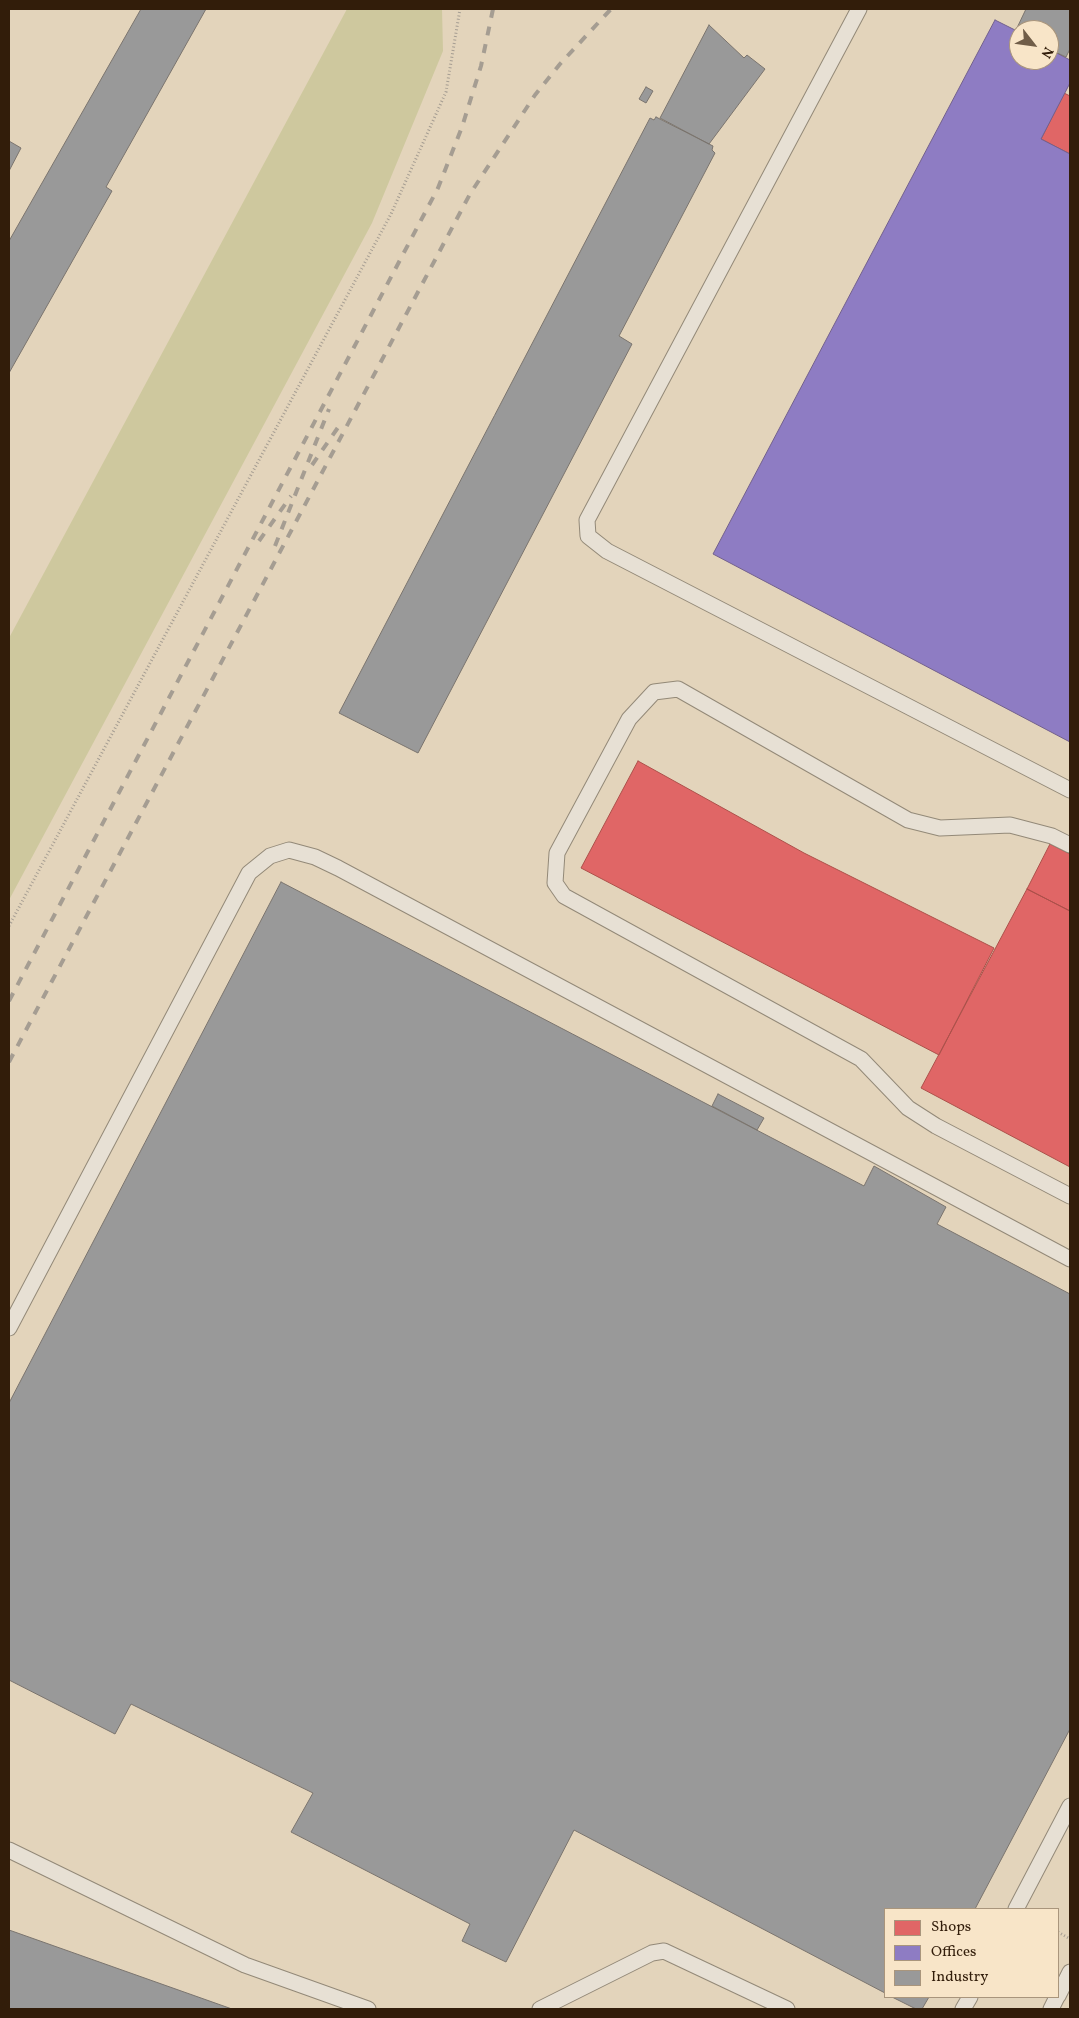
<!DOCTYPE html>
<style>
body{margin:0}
#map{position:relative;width:1079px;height:2018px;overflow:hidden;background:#e3d4bb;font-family:Vollkorn,serif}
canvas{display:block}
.frame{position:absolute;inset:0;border:10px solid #321d0a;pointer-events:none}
.legend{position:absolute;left:884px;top:1908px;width:175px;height:90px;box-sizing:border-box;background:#f8e5c8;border:1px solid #a9957c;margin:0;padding:6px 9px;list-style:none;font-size:15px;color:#321d0a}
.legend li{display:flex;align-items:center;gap:10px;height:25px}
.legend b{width:25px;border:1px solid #a9957c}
.north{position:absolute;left:1009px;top:20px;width:50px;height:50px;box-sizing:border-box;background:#f8e5c8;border:1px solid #a9957c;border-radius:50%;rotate:120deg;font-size:14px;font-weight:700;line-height:20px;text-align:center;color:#321d0a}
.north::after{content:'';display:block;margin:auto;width:18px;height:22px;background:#705d48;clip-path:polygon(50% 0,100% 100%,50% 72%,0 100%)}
</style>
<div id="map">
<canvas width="1079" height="2018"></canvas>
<div class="frame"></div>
<ul class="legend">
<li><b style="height:14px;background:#e06666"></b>Shops</li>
<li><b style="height:14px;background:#8e7cc3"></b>Offices</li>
<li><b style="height:14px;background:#999"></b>Industry</li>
</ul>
<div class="north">N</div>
</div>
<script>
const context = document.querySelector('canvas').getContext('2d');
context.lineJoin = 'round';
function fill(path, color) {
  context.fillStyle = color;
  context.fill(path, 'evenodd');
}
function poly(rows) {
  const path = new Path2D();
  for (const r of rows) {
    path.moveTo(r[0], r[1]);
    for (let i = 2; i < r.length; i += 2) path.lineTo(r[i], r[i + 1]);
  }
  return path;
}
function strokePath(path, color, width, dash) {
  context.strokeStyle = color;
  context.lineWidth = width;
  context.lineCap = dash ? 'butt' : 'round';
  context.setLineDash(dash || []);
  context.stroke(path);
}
fill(poly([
 [347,9,442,9,443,51,372,223,9,900,9,638]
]), '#cec89e');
const shops = poly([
 [1064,93,1070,96,1070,154,1041,139,1064,93],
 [638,761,804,853,994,948,939,1055,581,868,638,761],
 [1050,844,1070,854,1070,911,1027,889,1050,844],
 [1027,889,1070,911,1070,1167,921,1088,1027,889]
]);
fill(shops, '#e06666');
strokePath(shops, '#ac504a', 1);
const offices = poly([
 [995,20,1019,32,1019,60,1049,60,1049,49,1070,60,1070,83,1041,139,1070,154,1070,742,713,554,995,20]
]);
fill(offices, '#8e7cc3');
strokePath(offices, '#72608c', 1);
const industry = poly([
 [141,9,206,9,106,187,112,191,9,373,9,241,141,9],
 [1026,9,1070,9,1070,49,1066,57,1049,49,1049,30,1019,30,1019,32,1016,30,1026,9],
 [709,25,744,58,747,55,765,69,709,144,660,118,709,25],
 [646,87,653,91,646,103,639,99,646,87],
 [656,117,709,144,713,146,712,150,715,153,619,336,632,344,418,753,339,713,650,118,654,120,656,117],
 [9,141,21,148,9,171,9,141],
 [281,882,864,1186,874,1166,946,1207,937,1224,1070,1294,1070,1729,975,1909,885,1909,885,1993,574,1830,506,1962,462,1941,470,1924,291,1832,313,1793,131,1704,115,1734,9,1680,9,1403,281,882],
 [718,1094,764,1118,757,1130,712,1106,718,1094],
 [9,1930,232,2009,9,2009,9,1930],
 [892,1997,929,1997,922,2009,916,2009,892,1997]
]);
fill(industry, '#999');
strokePath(industry, '#7a746e', 1);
const service = poly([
 [859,9,587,520,588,536,607,551,1070,790],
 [1070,845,1052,836,1010,825,940,828,908,820,678,689,654,692,629,719,557,853,555,883,564,896,861,1059,908,1108,936,1126,1070,1196],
 [9,1328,249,873,270,856,289,850,315,857,338,868,1070,1259],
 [9,1850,245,1965,368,2009],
 [1016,1909,1070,1806],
 [1058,1996,1070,1972],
 [540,2009,652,1953,664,1951,787,2009],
 [963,2009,970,1997],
 [1051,2009,1057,1997]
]);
strokePath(service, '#938978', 17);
strokePath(poly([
 [9,926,391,214,446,92,460,9],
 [1058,1932,1070,1939]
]), '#a59d92', 3, [1, 2.5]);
strokePath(service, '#e7e0d4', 15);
strokePath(poly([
 [312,465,339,426],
 [259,541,291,496],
 [275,546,329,409],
 [9,1001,438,188,462,127,481,66,493,9],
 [9,1062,470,194,535,95,560,64,611,9]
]), '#a59d92', 4, [9, 9]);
</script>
